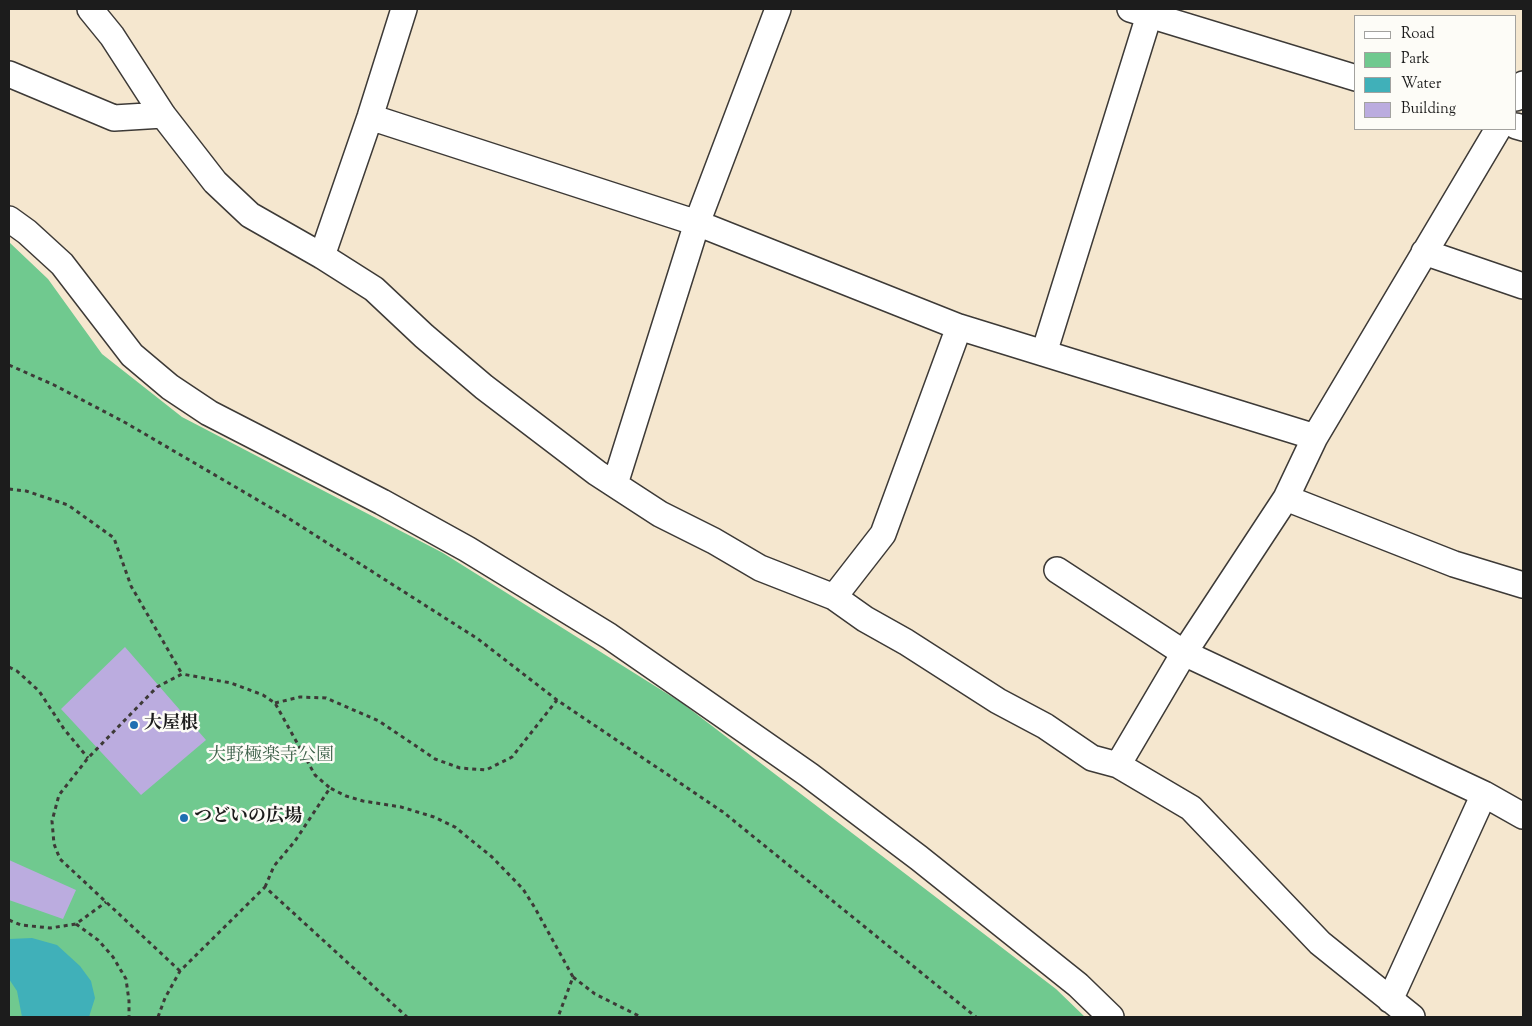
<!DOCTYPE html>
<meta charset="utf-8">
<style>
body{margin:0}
#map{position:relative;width:1532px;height:1026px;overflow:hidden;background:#f5e7cf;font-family:"Sorts Mill Goudy",serif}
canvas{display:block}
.frame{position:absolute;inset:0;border:10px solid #1c1c1c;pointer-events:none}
.legend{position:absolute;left:1354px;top:15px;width:162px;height:115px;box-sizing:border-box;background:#fdfcf7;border:1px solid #a3a29f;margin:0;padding:6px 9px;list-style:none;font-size:15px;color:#1c1c1c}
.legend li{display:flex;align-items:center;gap:10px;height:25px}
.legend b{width:25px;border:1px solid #a3a29f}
</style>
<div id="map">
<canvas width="1532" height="1026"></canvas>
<div class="frame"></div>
<ul class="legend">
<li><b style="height:6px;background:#fff"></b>Road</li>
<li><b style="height:14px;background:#70c98f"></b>Park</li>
<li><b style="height:14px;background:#40b0b9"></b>Water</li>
<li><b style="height:14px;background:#bbacdf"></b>Building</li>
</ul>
</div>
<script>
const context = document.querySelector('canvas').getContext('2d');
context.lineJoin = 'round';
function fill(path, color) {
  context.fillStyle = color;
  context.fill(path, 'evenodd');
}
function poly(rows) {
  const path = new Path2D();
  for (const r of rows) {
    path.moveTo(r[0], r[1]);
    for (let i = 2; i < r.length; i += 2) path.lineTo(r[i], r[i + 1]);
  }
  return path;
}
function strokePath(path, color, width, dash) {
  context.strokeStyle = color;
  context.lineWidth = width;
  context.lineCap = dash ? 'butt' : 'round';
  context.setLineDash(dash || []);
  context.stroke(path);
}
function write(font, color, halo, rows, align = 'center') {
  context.font = font + ' "Sorts Mill Goudy","Noto Serif JP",serif';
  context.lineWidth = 5;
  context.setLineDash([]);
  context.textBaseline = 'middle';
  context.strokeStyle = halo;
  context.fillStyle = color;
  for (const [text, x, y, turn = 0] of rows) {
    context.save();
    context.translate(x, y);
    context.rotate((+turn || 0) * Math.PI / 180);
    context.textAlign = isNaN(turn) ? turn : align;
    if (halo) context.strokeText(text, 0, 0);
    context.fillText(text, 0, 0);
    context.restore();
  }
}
fill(poly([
 [9,242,48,279,102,354,182,417,443,553,682,703,1056,989,1085,1017,9,1017]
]), '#70c98f');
fill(poly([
 [32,938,57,945,80,966,91,981,95,998,89,1017,22,1017,17,991,9,979,9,939]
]), '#40b0b9');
fill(poly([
 [125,647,206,740,141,795,61,709],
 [9,860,76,890,63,919,9,900]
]), '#bbacdf');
const minor = poly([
 [90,9,112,36,163,115,215,182,250,215,322,256,374,289,424,336,484,387,597,473,660,514,714,541,760,568,834,597,865,619,906,642,998,701,1045,726,1092,758,1118,765,1191,808,1320,943,1412,1017],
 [1130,9,1356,78],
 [9,74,114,118,163,115],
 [1516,98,1523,84],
 [370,117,697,223,959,327,1315,437],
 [1516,126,1523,128],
 [9,219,27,232,62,264,132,355,170,387,209,413,382,502,467,549,609,636,700,699,809,775,919,858,1078,985,1111,1017],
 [1424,252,1523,286],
 [322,256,370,117,404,9],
 [1044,353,1151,9],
 [615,484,697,223,778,9],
 [1286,498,1454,564,1523,585],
 [1057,570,1184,653,1484,794,1523,816],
 [834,597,883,534,959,327],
 [1118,765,1184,653,1286,498,1315,437,1498,129],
 [1390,1000,1484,794]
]);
strokePath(minor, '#3d3a37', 28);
strokePath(poly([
 [9,365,54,385,126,423,285,516,478,639,557,700,723,812,976,1017],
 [9,489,26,491,68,505,114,538,131,586,182,674],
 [9,667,17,671,39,691,64,729,88,758],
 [275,703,300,697,326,698,379,721,435,759,460,768,486,770,512,757,557,700],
 [265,887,274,866,295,841,330,788,346,796,363,801,401,807,434,817,455,827,492,857,523,889,535,908,573,977,558,1017],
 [9,920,21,925,50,928,76,924,106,902],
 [76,924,98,940,113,957,126,979,129,1001,129,1017],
 [180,971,60,859,54,844,52,821,59,795,88,758,157,687,182,674,231,683,263,695,275,703,315,775,330,788],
 [573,977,595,994,641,1017],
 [158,1017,165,998,180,971,265,887,407,1017]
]), '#3d3a37', 3, [4, 4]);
strokePath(minor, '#fff', 25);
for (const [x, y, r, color] of [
 [134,725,5,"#1f6fb2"],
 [184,818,5,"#1f6fb2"]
]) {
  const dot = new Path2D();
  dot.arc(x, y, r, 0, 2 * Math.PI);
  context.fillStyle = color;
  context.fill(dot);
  strokePath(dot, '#fdfcf7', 2);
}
write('bold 18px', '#1c1c1c', '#fdfcf7', [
 ["大屋根",144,725],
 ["つどいの広場",194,818]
], 'left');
write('18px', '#3e614a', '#fdfcf7', [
 ["大野極楽寺公園",271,757]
]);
</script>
